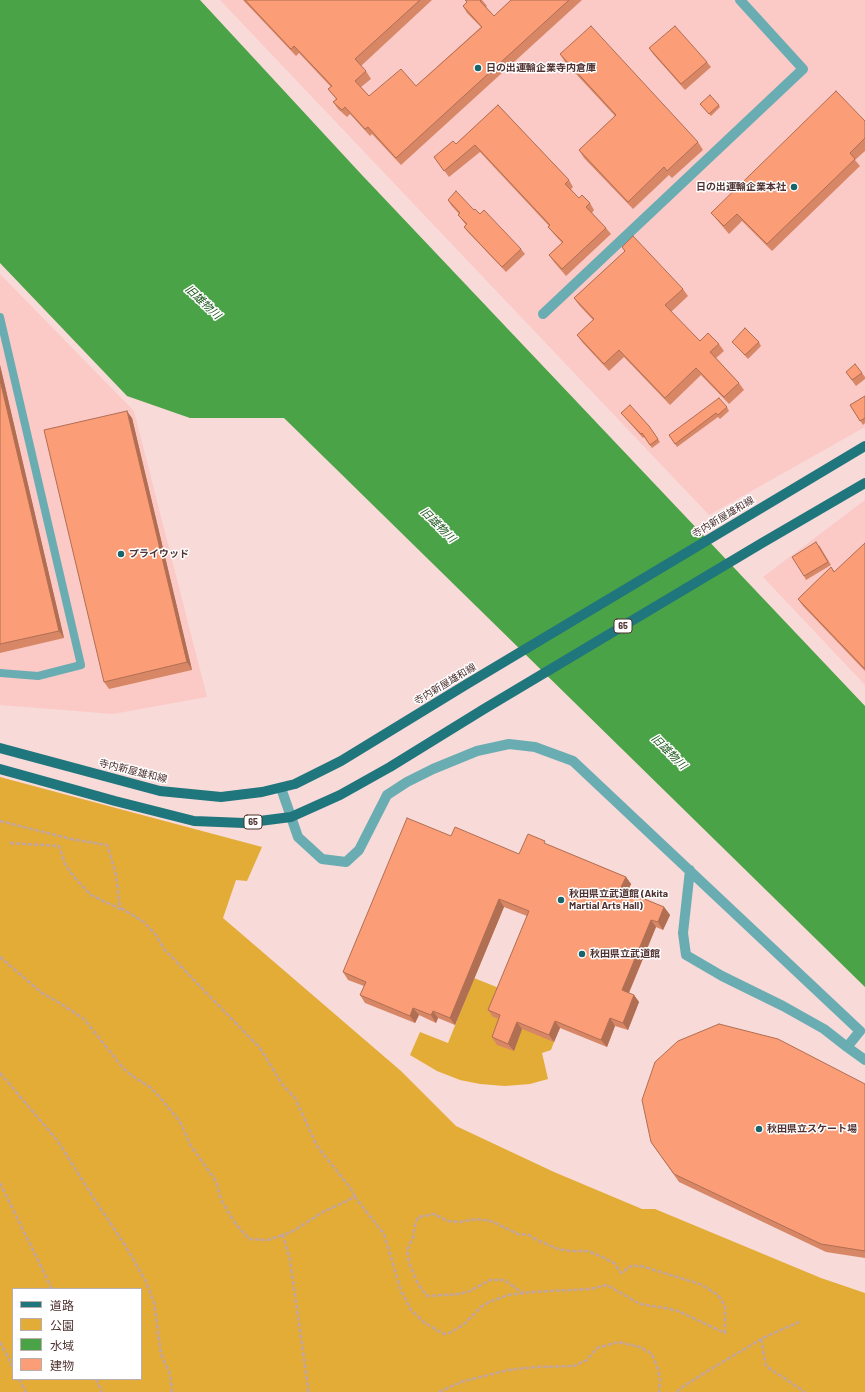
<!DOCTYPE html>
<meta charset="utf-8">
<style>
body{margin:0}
#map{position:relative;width:865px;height:1392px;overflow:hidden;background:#f8dad8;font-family:Barlow,"Noto Sans JP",sans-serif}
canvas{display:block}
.legend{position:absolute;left:12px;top:1288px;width:130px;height:92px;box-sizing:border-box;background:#fff;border:1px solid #b9adad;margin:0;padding:5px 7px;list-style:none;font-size:12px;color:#4f3231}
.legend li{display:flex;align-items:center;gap:8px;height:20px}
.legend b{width:20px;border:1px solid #b9adad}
</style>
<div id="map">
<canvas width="865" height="1392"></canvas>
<ul class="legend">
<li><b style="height:5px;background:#1f767d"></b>道路</li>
<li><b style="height:11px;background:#e2ac37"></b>公園</li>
<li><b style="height:11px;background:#4ba347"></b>水域</li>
<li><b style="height:11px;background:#fb9d77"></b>建物</li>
</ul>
</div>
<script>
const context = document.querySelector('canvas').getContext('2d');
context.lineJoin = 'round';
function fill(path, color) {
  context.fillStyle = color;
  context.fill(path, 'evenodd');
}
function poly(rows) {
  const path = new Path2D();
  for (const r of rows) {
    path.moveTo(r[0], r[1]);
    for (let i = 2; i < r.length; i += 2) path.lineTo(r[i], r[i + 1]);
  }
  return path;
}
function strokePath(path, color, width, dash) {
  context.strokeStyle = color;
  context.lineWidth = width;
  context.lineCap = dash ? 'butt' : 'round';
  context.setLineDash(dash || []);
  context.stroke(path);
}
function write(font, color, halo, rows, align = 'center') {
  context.font = font + ' Barlow,"Noto Sans JP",sans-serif';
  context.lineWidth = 3;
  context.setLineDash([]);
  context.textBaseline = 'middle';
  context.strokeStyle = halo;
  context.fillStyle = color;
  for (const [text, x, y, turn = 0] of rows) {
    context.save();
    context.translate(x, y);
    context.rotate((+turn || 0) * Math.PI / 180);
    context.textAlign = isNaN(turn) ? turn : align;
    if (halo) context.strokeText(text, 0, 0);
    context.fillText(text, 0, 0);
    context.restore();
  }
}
fill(poly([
 [220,0,865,0,865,427,709,515],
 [0,274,134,411,207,697,113,714,0,705],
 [865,500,865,685,763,577]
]), '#fbcac7');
fill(poly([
 [0,777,262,847,247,881,236,880,223,918,401,1071,456,1126,554,1172,642,1209,655,1209,821,1278,865,1293,865,1392,0,1392],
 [13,1289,141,1289,141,1379,13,1379],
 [474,978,504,990,554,1042,551,1050,542,1053,548,1079,530,1084,505,1086,480,1084,460,1080,437,1071,410,1055,420,1032,448,1043]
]), '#e2ac37');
fill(poly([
 [0,0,200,0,361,174,865,706,865,987,284,418,190,418,127,396,0,263]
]), '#4ba347');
strokePath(poly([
 [0,821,71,839,107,845,116,874,120,909,91,895,74,877,65,864,59,846,9,843],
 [121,908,144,922,156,935,164,949,260,1048,282,1084,295,1098,317,1146,352,1190,355,1197],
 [0,957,42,993,58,1002,84,1019,123,1068,131,1075,151,1088,159,1096,180,1122,191,1146,216,1181,221,1200,235,1223,249,1239,268,1240,283,1235],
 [0,1073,57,1140,93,1197,125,1245,146,1282,154,1302,161,1354,170,1374,172,1392],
 [0,1183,52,1289],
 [761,1339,766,1366,805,1392],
 [0,1342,13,1367],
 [19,1379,26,1392],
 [96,1379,102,1392],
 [308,1392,308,1387,290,1260,283,1235,293,1231,323,1212,355,1197,384,1234,401,1291,411,1310,425,1323,444,1334,449,1333,463,1325,481,1307,489,1302,508,1295,531,1292,590,1289,607,1285,640,1304,665,1308,678,1311,725,1333,725,1306,718,1295,700,1284,641,1266,631,1266,621,1273,614,1263,600,1256,588,1251,571,1251,558,1249,537,1240,529,1235,518,1234,491,1221,476,1219,460,1222,448,1221,434,1214,418,1217,415,1225,413,1238,407,1250,409,1263,418,1284,427,1296,460,1294,470,1291,490,1280,504,1280,523,1293],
 [439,1392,461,1382,508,1370,536,1367,574,1366,587,1360,597,1348,618,1342,640,1347,652,1354,658,1369,660,1380,659,1392],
 [677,1392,681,1388,706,1372,763,1338,799,1322]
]), '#c2a4a2', 2.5, [4, 2]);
strokePath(poly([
 [0,317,81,665,38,676,0,673]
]), '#69adb3', 8);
strokePath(poly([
 [543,314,803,69,740,0],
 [281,788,298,837,322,859,346,862,359,850,387,795,407,782,433,769,477,751,509,744,535,747,573,761,860,1031,847,1047,865,1060],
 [690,870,683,933,686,955,722,976,783,1006,824,1029,847,1047]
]), '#69adb3', 10);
strokePath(poly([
 [0,748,160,791,221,797,262,792,295,784,341,761,467,684,865,446],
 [0,769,115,801,194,821,244,823,291,817,340,795,390,767,484,709,762,543,865,483]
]), '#1f767d', 10);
fill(poly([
 [243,0,432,0,361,66,366,71,371,79,361,87,369,96,416,86,481,27,467,13,463,6,467,2,465,0,482,0,487,6,486,7,494,16,511,0,582,0,401,165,372,134,370,136,350,114,347,117,338,109,333,102,336,99,328,89,331,87,299,53,296,56],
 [649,48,707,62,711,67,685,90,653,54],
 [560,54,698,142,703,150,672,178,669,175,633,209,584,158,579,150,615,116,565,62],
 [700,104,719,105,720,107,711,116],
 [498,105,569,180,573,187,571,189,579,198,590,203,594,210,592,213,606,228,611,234,566,276,554,262,549,255,562,243,553,233,548,227,549,226,480,152,449,177,434,157,456,144],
 [865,121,865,151,855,160,860,166,772,251,742,221,729,234,711,213],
 [448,200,474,210,480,214,521,249,525,254,506,272,468,232,464,227,466,225,458,215,459,214,451,205],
 [622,247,683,289,688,296,671,312,700,341,719,344,724,351,716,358,739,383,744,390,729,404,701,375,670,405,624,357,609,371,582,342,577,335,593,320,579,305,574,298,625,251],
 [732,342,759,342,761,346,748,359,735,345],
 [0,365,64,638,0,653],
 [846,372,862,373,865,377,865,379,856,386],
 [865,396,865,423,863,425,850,405],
 [727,407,729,411,720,419,718,417,677,447,669,435],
 [621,413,649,426,660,442,652,448,644,437,643,438],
 [132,418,192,670,109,689,104,682],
 [865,543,865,671,803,606,798,599,831,567,835,572],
 [819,545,831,565,806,580,804,576],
 [451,836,519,854,548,845,626,877,631,884,627,892,664,907,670,915,663,930,656,927,629,993,634,995,639,1002,628,1030,615,1026,607,1047,560,1028,554,1042,522,1029,514,1051,497,1045,492,1037,499,1019,493,1017,488,1010,527,916,504,907,455,1025,438,1018,436,1023,419,1015,415,1023,365,1003,360,995,364,986,348,980,343,972],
 [865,1084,865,1258,826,1252,679,1182,651,1142]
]), '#d88766');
fill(poly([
 [0,365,64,638,59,631,0,380],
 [127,411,132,418,192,670,187,662],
 [626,877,631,884,625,897,620,889],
 [499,899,504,907,455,1025,450,1018],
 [664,907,670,915,663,930,658,922],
 [651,920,656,927,627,997,622,990],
 [634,995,639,1002,628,1030,623,1023],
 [413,1008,419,1015,415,1023,410,1016],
 [433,1011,438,1018,436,1023,431,1015],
 [610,1018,615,1026,607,1047,601,1040],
 [555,1021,560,1028,554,1042,549,1035],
 [517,1022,522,1029,514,1051,508,1044]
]), '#b06e53');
const building = poly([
 [245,0,420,0,355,59,366,71,355,81,369,96,401,69,416,86,482,27,463,6,467,2,465,0,481,0,480,1,494,16,511,0,569,0,396,158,368,127,365,129,345,107,342,110,333,102,337,99,328,89,332,86,294,46,291,49,245,0],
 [591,26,698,142,667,171,664,167,628,202,579,150,616,115,560,54,591,26],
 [675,26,707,62,681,84,649,48,675,26],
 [836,91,865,121,865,138,850,153,855,159,767,244,737,214,724,226,711,213,836,91],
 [710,95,719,105,709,114,700,104,710,95],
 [498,105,569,180,565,184,579,198,582,195,590,203,586,207,606,228,562,269,549,255,563,242,548,227,550,225,475,145,444,171,434,157,453,141,456,144,498,105],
 [456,191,474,210,475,209,480,214,484,210,521,249,502,267,464,227,467,224,458,215,460,213,448,200,456,191],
 [633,236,683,289,665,305,700,341,708,333,719,344,710,352,739,383,724,397,696,368,665,398,619,350,604,364,577,335,594,319,574,298,625,251,622,247,633,236],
 [745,328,759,342,745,355,732,342,745,328],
 [855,364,862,373,852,380,846,372,855,364],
 [0,380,59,631,0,644,0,380],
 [865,396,865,418,860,421,850,405,865,396],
 [719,398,727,407,718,415,716,413,675,444,669,435,719,398],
 [630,405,649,426,658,439,650,445,642,433,641,434,621,413,630,405],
 [127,411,187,662,104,682,44,430,127,411],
 [816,542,828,562,804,576,792,557,816,542],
 [865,543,865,669,798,599,831,567,834,572,865,543],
 [407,818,451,836,455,827,519,854,528,834,545,841,544,843,626,877,620,889,664,907,658,922,651,920,622,990,634,995,623,1023,610,1018,601,1040,555,1021,549,1035,517,1022,508,1044,492,1037,500,1015,488,1010,529,911,499,899,450,1018,433,1011,431,1015,413,1008,410,1016,360,995,366,982,343,972,407,818],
 [719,1024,778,1039,865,1084,865,1251,821,1244,674,1174,651,1142,642,1100,655,1062,678,1041,719,1024]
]);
fill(building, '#fb9d77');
strokePath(building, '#b06e53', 1);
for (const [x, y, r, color] of [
 [478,68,4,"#17656b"],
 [794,187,4,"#17656b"],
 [121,554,4,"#17656b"],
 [561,900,4,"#17656b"],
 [582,954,4,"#17656b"],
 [759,1129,4,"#17656b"]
]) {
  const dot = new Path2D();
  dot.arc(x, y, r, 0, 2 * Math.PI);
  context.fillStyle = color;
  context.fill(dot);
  strokePath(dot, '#fff', 1.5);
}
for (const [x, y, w] of [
 [623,626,18],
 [253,822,18]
]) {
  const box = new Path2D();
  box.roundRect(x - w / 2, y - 7, w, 14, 3);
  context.fillStyle = '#fff';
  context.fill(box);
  strokePath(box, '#4f3231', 1);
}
write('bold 9px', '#4f3231', null, [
 ["65",623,626],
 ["65",253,822]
]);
write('bold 10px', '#4f3231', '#fff', [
 ["日の出運輸企業寺内倉庫",486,68],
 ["日の出運輸企業本社",786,187,"right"],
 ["プライウッド",129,554],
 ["秋田県立武道館 (Akita",569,894],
 ["Martial Arts Hall)",569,906],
 ["秋田県立武道館",590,954],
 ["秋田県立スケート場",767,1129]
], 'left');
write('10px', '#4f3231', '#fff', [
 ["寺内新屋雄和線",723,517,-31],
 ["寺内新屋雄和線",445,684,-31],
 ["寺内新屋雄和線",133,771,14]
]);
write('italic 11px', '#1a5618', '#fff', [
 ["旧雄物川",203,302,43],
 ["旧雄物川",438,525,45],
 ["旧雄物川",669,752,45]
]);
</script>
